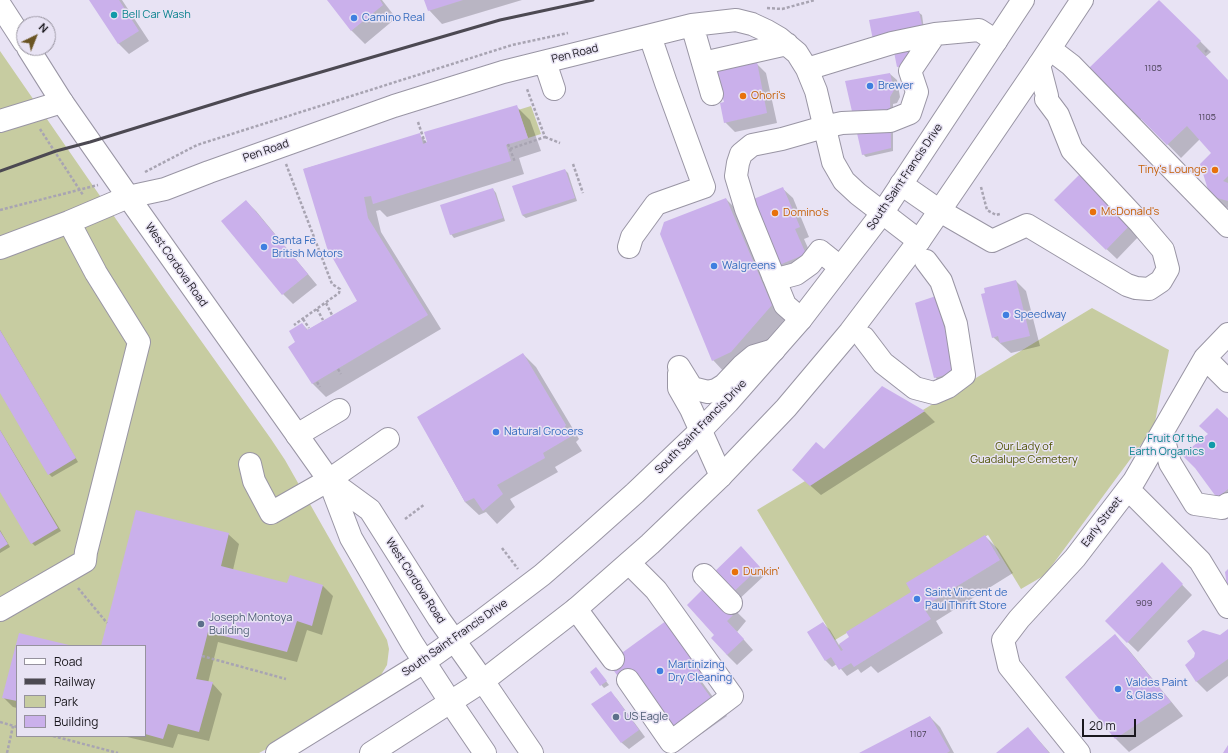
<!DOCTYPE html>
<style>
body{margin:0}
#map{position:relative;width:1228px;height:753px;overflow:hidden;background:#e8e3f4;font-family:Manrope,sans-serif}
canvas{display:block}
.legend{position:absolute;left:16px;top:645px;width:130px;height:92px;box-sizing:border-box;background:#e8e3f4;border:1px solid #96929e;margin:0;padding:5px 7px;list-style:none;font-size:12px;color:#1a181e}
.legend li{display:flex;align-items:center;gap:8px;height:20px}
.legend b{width:20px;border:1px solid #96929e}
.north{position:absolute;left:16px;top:16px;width:40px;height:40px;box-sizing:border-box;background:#e8e3f4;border:1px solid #96929e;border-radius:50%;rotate:43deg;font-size:11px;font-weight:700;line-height:16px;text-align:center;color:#1a181e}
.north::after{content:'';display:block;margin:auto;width:14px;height:18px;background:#6a5423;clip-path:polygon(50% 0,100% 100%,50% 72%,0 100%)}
.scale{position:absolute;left:1082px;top:719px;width:54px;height:18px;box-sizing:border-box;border:2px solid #1a181e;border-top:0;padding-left:5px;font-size:12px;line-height:14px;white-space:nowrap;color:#1a181e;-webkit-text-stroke:3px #e8e3f4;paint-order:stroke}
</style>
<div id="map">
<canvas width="1228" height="753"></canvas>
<ul class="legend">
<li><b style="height:5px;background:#fff"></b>Road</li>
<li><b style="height:5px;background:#4c4952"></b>Railway</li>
<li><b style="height:11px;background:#c7cca1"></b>Park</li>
<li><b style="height:11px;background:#cab0eb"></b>Building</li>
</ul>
<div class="north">N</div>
<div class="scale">20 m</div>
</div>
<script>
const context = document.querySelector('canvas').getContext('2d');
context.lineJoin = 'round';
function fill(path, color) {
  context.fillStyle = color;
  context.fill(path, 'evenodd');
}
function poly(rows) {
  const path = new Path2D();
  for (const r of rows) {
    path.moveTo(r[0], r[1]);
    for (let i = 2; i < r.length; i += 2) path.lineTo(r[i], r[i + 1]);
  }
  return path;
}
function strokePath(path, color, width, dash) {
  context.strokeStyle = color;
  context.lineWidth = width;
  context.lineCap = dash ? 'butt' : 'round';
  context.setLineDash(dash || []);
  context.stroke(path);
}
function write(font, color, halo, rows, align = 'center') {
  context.font = font + ' Manrope,sans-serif';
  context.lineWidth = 3;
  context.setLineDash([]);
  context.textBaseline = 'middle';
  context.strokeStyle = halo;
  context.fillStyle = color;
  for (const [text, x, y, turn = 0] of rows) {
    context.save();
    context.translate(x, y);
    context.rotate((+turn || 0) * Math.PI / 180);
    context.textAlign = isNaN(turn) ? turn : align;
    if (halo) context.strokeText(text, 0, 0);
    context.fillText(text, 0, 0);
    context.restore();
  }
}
fill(poly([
 [0,51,167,293,271,439,285,460,387,640,389,649,387,665,381,675,368,687,296,733,259,753,0,753],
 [17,646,145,646,145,736,17,736],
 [531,106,541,134,528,138,518,110],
 [1092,308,1169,350,1154,427,1045,575,1021,589,988,535,912,582,917,591,835,640,757,510]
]), '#c7cca1');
fill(poly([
 [91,0,122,0,149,41,129,54,119,44],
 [328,0,382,0,396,18,365,44,351,30],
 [425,0,522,0,442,24,429,10],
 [1159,1,1211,52,1205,57,1228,81,1228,208,1222,206,1211,195,1213,153,1200,139,1181,158,1142,118,1139,121,1129,111],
 [918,12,922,15,924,29,901,69,898,66],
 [756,63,766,73,777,123,735,132,725,122,725,103],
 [890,74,897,80,900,97,897,103,893,104,893,151,866,157,863,154],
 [516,106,530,120,541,151,519,158,524,174,387,217,380,210,376,211,381,232,441,329,326,397,313,384,290,347,297,342,302,324,308,330,358,301,304,169,419,135,429,144],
 [565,170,568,173,577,201,526,218,522,215],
 [1082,174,1141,234,1117,259,1065,210],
 [782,188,793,198,809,237,804,239,815,264,790,275,780,265],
 [493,189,496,193,505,221,454,238,451,234],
 [726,199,739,212,785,319,744,366,726,374,713,360],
 [246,201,256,211,317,285,293,304,283,294],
 [1016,281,1026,291,1040,346,1011,353,993,337],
 [936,297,965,382,945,387,935,377],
 [0,330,78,462,52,477,49,474,0,391],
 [523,354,536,367,579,439,576,442,582,451,555,467,558,472,510,499,515,507,497,524,486,512,479,515,465,502,418,417],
 [882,387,925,412,935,422,821,495,804,480,824,450],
 [1228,419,1228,507,1218,498],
 [0,430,61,531,35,546,32,543,0,490],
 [0,530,10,547,0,553],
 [228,534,239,544,233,570,288,584,290,577,323,586,333,596,322,635,307,630,297,662,218,642,208,683,212,683,222,694,209,741,178,734,173,748,123,736,145,736,145,646,102,646],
 [985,536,998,549,1013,573,936,621,943,633,878,673,871,666,861,673,858,669,847,676,837,664,832,667,826,661,808,632,823,623,830,630,839,645,913,592],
 [741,548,766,574,735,603,710,577],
 [1162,564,1192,595,1138,652,1106,621],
 [709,585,746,621,737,632,753,650,737,665,727,655,716,635],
 [1228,630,1228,676,1207,692,1197,682,1186,665],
 [20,634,67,646,17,646,17,708,13,707,3,697],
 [1115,636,1128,649,1183,716,1129,752,1116,739,1066,677],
 [609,663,711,675,702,682,727,716,686,745],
 [599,672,609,685,604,688,591,673],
 [610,692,617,699,645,737,629,749,622,743,593,704],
 [930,717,940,727,954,753,861,753],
 [1028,728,1050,753,998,753]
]), '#0003');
fill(poly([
 [89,0,119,0,139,31,118,44],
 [327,0,380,0,383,5,351,31],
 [424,0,463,0,428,11],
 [1159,0,1201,41,1196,46,1228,80,1228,176,1223,181,1228,183,1228,201,1210,196,1200,164,1211,153,1187,126,1167,145,1131,109,1128,112,1089,68],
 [919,11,922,25,912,64,897,67,891,37,873,40,869,20],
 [757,62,767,113,724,123,720,103,724,102,714,69],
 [890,73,894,90,890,97,891,148,862,155,845,81],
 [517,105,528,138,506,145,511,161,373,204,371,196,364,197,368,218,428,315,312,384,288,347,295,342,289,331,302,323,307,330,357,301,327,248,303,169,420,133,423,144,427,142,424,132],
 [565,169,575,198,522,215,512,186],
 [1082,172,1132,223,1106,250,1054,200],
 [783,187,800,227,795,229,806,254,779,265,751,200],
 [493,188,503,218,450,235,440,205],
 [726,198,772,305,731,352,712,361,660,234,664,222],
 [246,200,308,274,282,295,221,221],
 [1016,280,1030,336,1000,343,998,336,992,338,981,294,985,293,984,288],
 [936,296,956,372,934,378,915,303],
 [0,330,76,458,48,475,0,393],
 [523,353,566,425,564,428,570,437,543,453,545,458,497,485,503,494,483,511,474,498,465,502,417,417],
 [882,386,925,411,810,486,792,470,816,442,824,449],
 [1217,408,1228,418,1228,489,1217,498,1195,468,1182,455,1208,434,1199,426],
 [0,430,58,528,31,544,0,492],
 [136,510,229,533,221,566,287,583,290,575,323,585,312,626,297,621,287,652,208,632,196,679,213,682,199,732,168,724,163,739,145,734,145,646,101,646],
 [0,531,8,544,0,549],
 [985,535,1000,560,923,607,931,619,854,667,851,663,839,670,831,657,825,661,807,632,823,622,841,651,843,650,839,644,849,637,846,632,911,592,906,583],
 [741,546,760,567,728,597,709,577],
 [1162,562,1183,584,1127,643,1105,621],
 [1228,569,1228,586,1227,586,1225,572],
 [709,583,737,611,727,621,744,639,727,655,711,638,714,635,687,605],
 [670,618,709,672,698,680,714,702,672,732,623,683,608,663],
 [1228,629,1228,659,1196,682,1185,665,1194,657,1195,653,1187,641,1203,630,1220,635],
 [19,633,69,645,17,646,17,701,2,698],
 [1115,634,1171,702,1115,739,1065,677],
 [596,667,607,681,600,686,590,672],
 [611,691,639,730,621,743,591,704],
 [930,716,950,751,947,753,859,753],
 [1028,727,1049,753,996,753],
 [1228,745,1228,753,1223,753]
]), '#cab0eb');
const minor = poly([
 [692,25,712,94],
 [1050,49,1071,65,1228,226],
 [545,62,554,89],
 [703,63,787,44],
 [807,69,892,43,935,34,979,30,996,41],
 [0,121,62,102],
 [901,184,940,211,992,241,1027,225,1127,285,1136,288,1149,289,1161,281,1168,269,1163,250,1140,223,1072,150,1058,115,1046,99,1047,96,1039,65],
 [629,247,632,237,656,204,704,187,666,83,650,36],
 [0,248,69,222,128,197,165,189,209,172,394,106,503,72,692,25,736,20,752,24,767,31,779,38,797,53,807,69,816,91,833,162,844,181,858,194,919,241],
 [773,276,781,278,796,274,810,264,820,251,840,267],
 [801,319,785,305,746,209,736,176,738,163,741,154,752,145,782,139,824,127,842,123,890,121,910,113,917,92,910,71,935,34],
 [864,338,883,363,915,388,934,393,948,387,964,375,956,324,941,281,926,261],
 [1205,358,1228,381],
 [679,367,692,388,708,392,716,390,724,385,742,366,754,356,774,350],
 [679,374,679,388,691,409,721,476],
 [1162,433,1170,463,1195,504,1222,508,1228,504],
 [297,435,339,410],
 [250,464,254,481,271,513,329,480,388,439],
 [1128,489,1200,561,1228,607],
 [704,575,731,603],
 [576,609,613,659],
 [0,610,85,561,86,552,139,342,96,273,69,222],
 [628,680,671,742,732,696,656,590,629,563],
 [483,681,532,753],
 [451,703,485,753],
 [1079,753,1009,666,1003,640,1019,619,1075,558,1134,481,1205,358,1228,334]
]);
const major = poly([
 [0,5,24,42],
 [28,48,62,102,141,215,329,480,351,538,412,643,451,703],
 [329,480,370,510,439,619,483,681]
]);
const highway = poly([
 [277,753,424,662,476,625,542,575,588,535,635,493,700,431,728,402,801,319,883,212,1023,0],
 [371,753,483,681,576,609,650,544,721,476,786,408,850,332,919,241,1039,65,1082,0]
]);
strokePath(minor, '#9995a4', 24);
strokePath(major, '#9995a4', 24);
strokePath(highway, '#9995a4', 24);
strokePath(poly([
 [767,8,782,9,815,0],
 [1205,52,1208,49],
 [418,122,425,143],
 [40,129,83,195],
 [545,137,560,143],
 [508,144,515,162],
 [510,149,545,137,527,89],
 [286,164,332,284,340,289,339,293,294,325],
 [573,164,583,193],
 [145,172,197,145,512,45,568,33],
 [981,187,987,210,996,215,1000,214],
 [0,210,98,185],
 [326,303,332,315],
 [317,309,323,320],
 [303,319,309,328],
 [338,369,341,374],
 [317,382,320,387],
 [405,519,425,504],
 [502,548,518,569],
 [78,588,107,623],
 [202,656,286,679],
 [0,722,17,727],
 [53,736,118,753],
 [7,753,13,726]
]), '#a8a4b2', 2.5, [3, 2]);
strokePath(minor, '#fff', 22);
strokePath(major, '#fff', 22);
strokePath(highway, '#fff', 22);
strokePath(poly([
 [0,171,56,151,90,142,249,93,500,20,593,0]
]), '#4c4952', 3);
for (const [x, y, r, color] of [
 [114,15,4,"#0f9aa8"],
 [354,18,4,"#3f7fe0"],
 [870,86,4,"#3f7fe0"],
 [743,96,4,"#e8710a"],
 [1215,170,4,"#e8710a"],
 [1093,212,4,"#e8710a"],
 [775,213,4,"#e8710a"],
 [264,247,4,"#3f7fe0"],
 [714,266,4,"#3f7fe0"],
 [1006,315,4,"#3f7fe0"],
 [496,432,4,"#3f7fe0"],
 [1212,445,4,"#0f9aa8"],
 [735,572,4,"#e8710a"],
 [917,599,4,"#3f7fe0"],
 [201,624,4,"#5c6f8a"],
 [660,671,4,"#3f7fe0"],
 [1118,689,4,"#3f7fe0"],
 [616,717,4,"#5c6f8a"]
]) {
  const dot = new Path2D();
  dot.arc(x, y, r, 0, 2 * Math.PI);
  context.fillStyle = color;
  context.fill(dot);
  strokePath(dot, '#e8e3f4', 1.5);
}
write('9px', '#463e51', null, [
 ["1105",1153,68],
 ["1105",1207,117],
 ["909",1144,603],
 ["1107",918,734]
]);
write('11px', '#0d838f', '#e8e3f4', [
 ["Bell Car Wash",122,15],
 ["Fruit Of the",1204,439,"right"],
 ["Earth Organics",1204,452,"right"]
], 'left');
write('11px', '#366cbe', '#e8e3f4', [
 ["Camino Real",362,18],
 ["Brewer",878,86],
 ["Santa Fe",272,241],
 ["British Motors",272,254],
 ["Walgreens",722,266],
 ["Speedway",1014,315],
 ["Natural Grocers",504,432],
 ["Saint Vincent de",925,593],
 ["Paul Thrift Store",925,606],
 ["Martinizing",668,665],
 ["Dry Cleaning",668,678],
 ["Valdes Paint",1126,683],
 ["& Glass",1126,696]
], 'left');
write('11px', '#1a181e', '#e8e3f4', [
 ["Pen Road",575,54,-14],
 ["Pen Road",266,151,-19],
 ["South Saint Francis Drive",905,177,-56],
 ["West Cordova Road",176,265,55],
 ["South Saint Francis Drive",701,427,-46],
 ["Early Street",1102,522,-53],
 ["West Cordova Road",415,581,57],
 ["South Saint Francis Drive",455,638,-35]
]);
write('11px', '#c56008', '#e8e3f4', [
 ["Ohori's",751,96],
 ["Tiny's Lounge",1207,170,"right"],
 ["McDonald's",1101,212],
 ["Domino's",783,213],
 ["Dunkin'",743,572]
], 'left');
write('11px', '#4f5304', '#e8e3f4', [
 ["Our Lady of",1024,447],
 ["Guadalupe Cemetery",1024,460]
]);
write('11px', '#4e5e75', '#e8e3f4', [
 ["Joseph Montoya",209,618],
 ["Building",209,631],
 ["US Eagle",624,717]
], 'left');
</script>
